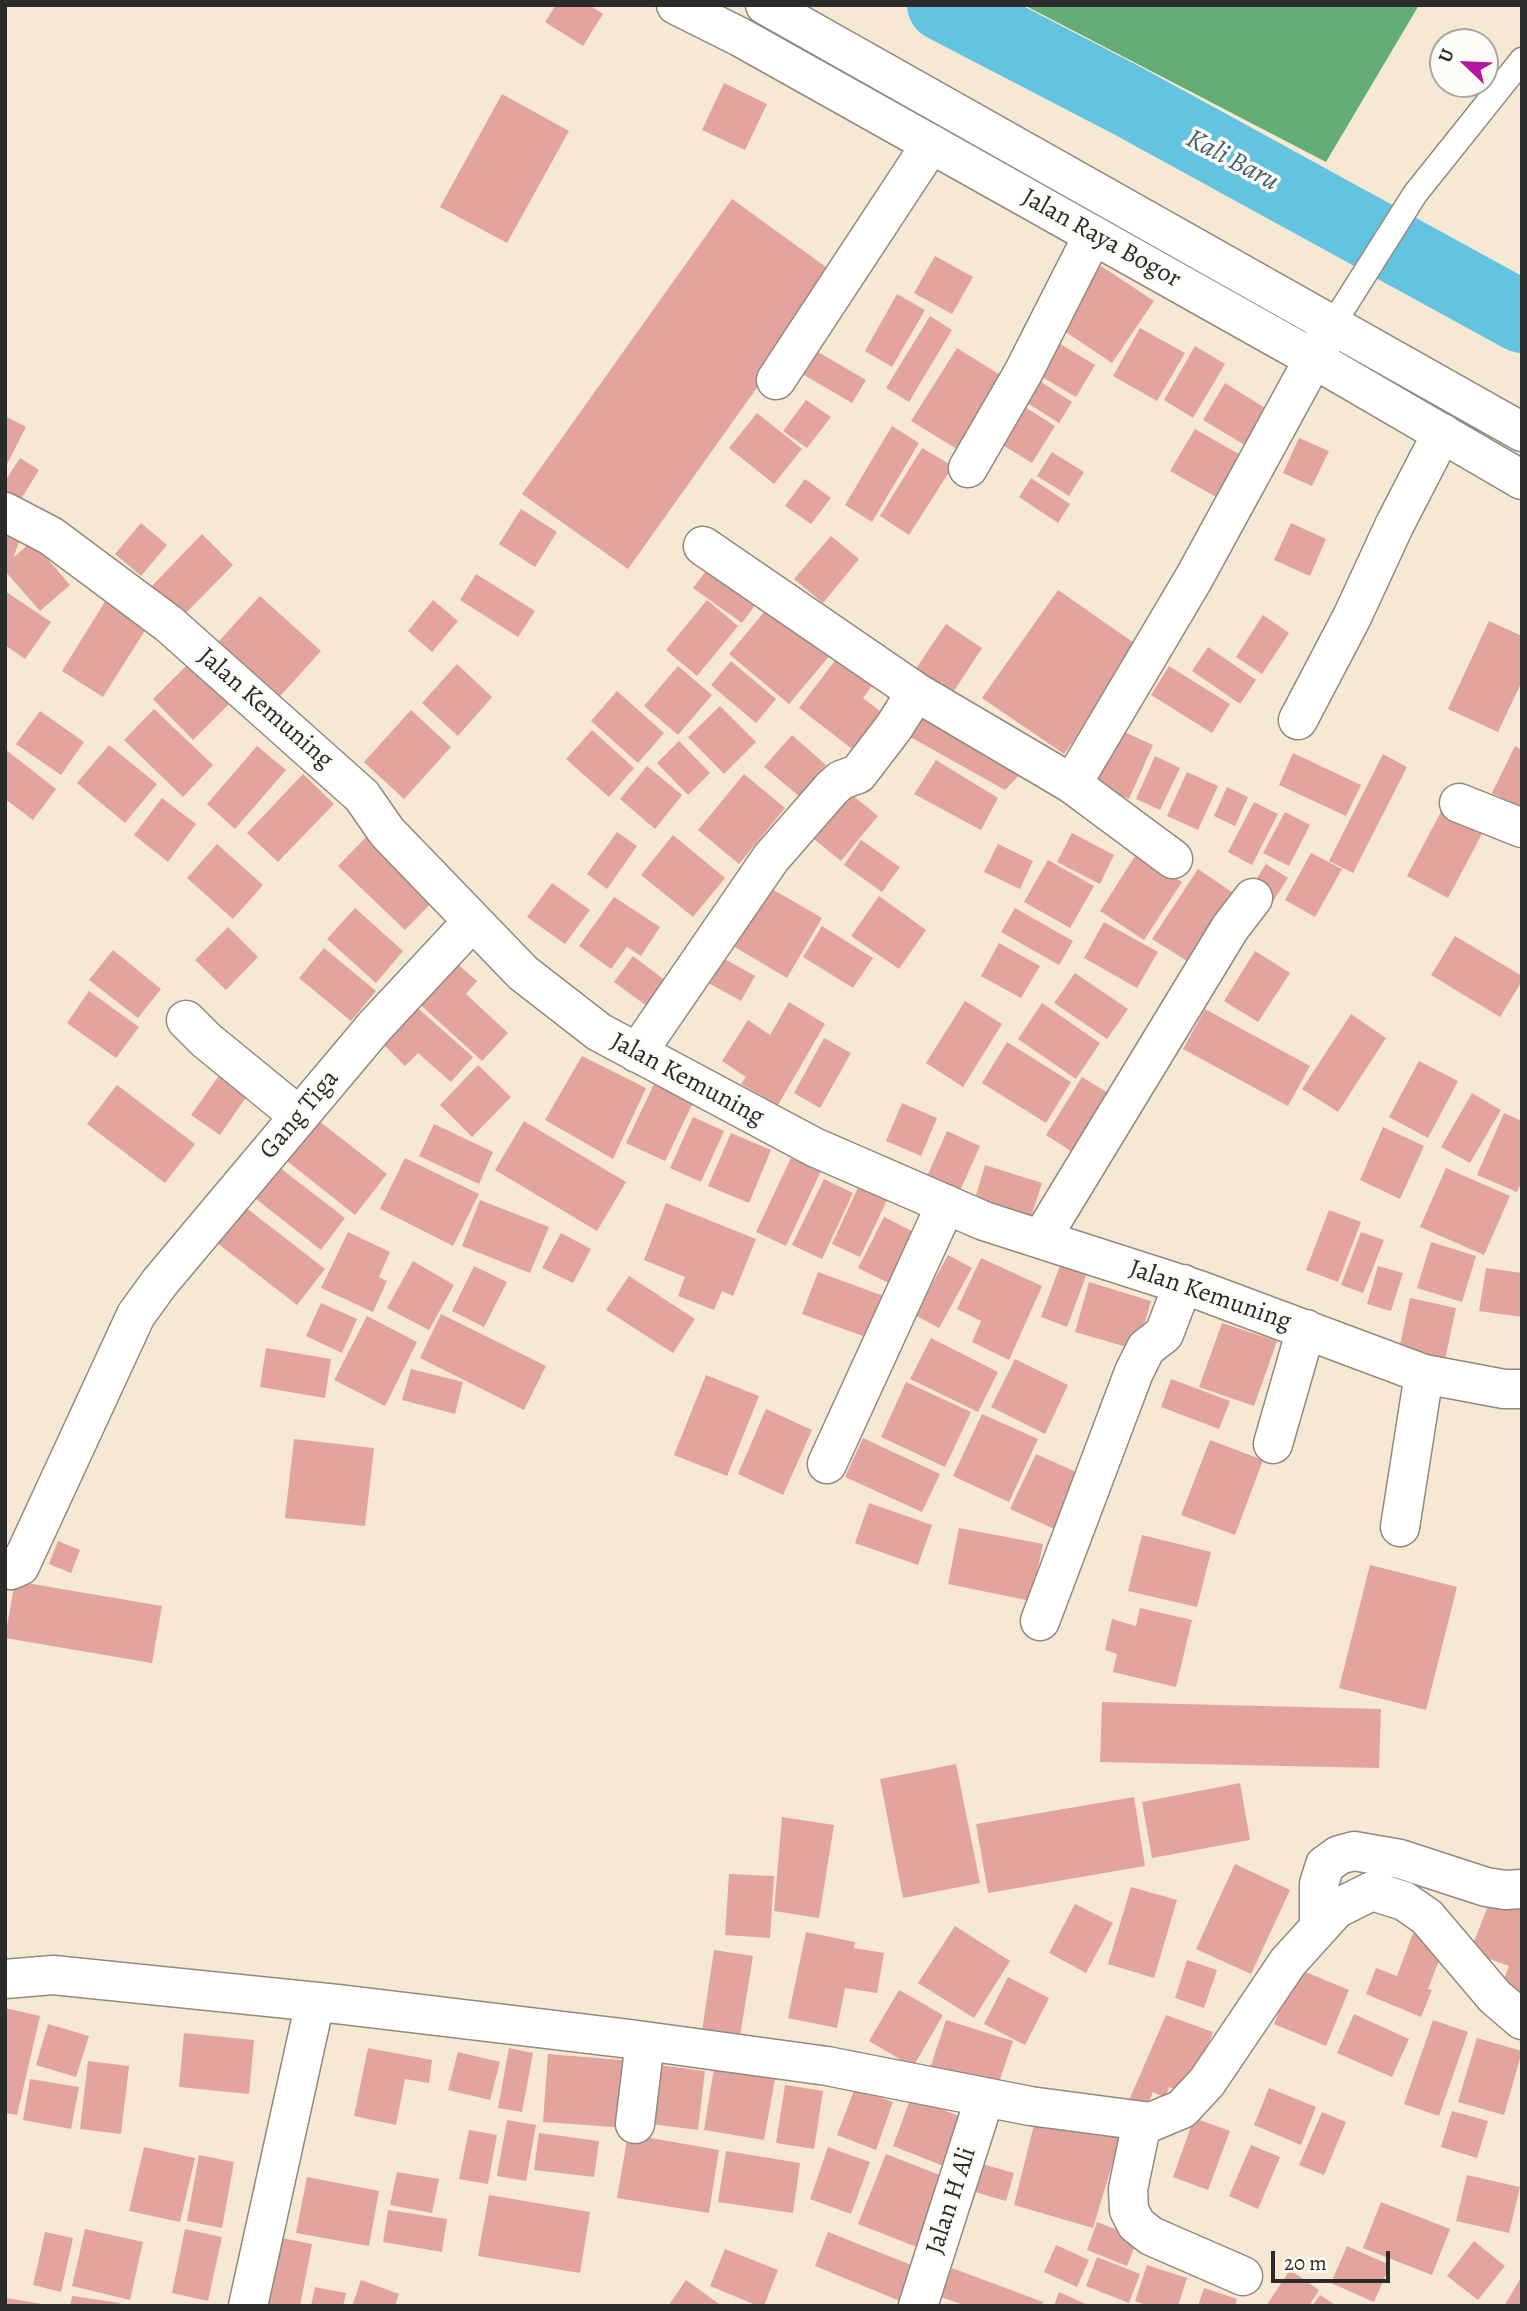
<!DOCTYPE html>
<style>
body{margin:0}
#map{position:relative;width:1527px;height:2311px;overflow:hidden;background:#f7e8d3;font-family:Alegreya,serif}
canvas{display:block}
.frame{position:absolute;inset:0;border:7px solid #2b2b2b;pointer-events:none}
.north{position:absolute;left:1429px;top:28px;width:70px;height:70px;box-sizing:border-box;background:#fdfcf7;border:2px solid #a9a8a5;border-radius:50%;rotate:293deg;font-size:19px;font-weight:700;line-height:28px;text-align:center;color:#2b2b2b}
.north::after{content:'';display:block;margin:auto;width:24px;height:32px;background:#b5179e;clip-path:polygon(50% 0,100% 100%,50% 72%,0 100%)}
.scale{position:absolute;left:1271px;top:2251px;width:119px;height:32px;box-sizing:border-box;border:4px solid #2b2b2b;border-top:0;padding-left:9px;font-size:21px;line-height:24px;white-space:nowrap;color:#2b2b2b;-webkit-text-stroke:5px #fdfcf7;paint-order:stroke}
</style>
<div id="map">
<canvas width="1527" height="2311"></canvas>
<div class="frame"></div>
<div class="north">U</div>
<div class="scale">20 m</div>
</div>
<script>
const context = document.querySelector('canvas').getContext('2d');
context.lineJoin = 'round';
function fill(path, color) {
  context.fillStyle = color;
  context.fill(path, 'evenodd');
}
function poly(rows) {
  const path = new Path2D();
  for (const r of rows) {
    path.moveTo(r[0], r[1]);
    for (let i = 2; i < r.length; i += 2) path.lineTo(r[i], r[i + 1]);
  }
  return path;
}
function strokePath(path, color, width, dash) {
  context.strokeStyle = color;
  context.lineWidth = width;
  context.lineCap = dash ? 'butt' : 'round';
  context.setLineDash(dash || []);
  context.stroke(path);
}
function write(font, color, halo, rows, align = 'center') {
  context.font = font + ' Alegreya,serif';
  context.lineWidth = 7;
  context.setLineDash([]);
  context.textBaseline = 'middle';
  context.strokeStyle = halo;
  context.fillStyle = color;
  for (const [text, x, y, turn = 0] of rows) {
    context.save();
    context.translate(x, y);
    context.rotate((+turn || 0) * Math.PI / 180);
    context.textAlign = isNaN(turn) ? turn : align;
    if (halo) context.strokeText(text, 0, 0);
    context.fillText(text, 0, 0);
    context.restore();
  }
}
fill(poly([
 [1024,5,1419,5,1326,162]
]), '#64ae76');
strokePath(poly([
 [943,5,1128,101,1522,317]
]), '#63c4e2', 72);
fill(poly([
 [556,5,589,5,603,14,583,46,545,22],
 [724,83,767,104,745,150,702,130],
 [502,94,569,131,507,243,440,207],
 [732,199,837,275,628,569,522,494],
 [935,256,973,277,952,314,914,293],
 [1095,262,1154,301,1112,363,1054,324],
 [897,294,925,310,892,367,865,351],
 [930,316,952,330,909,402,886,388],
 [1140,328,1185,353,1157,401,1113,376],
 [1057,342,1095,365,1076,397,1037,374],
 [1195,346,1225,364,1193,418,1164,400],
 [957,348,1005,378,960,451,911,421],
 [818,352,866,380,852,403,804,375],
 [1032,376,1072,402,1059,423,1018,397],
 [1225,383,1270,411,1248,447,1203,420],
 [806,400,831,417,807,448,783,431],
 [1014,400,1055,426,1032,463,991,438],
 [757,413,802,449,774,484,729,448],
 [5,416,26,427,5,468],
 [892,426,919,443,872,522,845,505],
 [1195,429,1242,456,1218,498,1170,471],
 [1299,438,1329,451,1312,486,1283,473],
 [922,448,953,466,909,535,880,516],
 [1052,452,1084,472,1069,496,1037,476],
 [20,458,39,470,18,504,5,496,5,481],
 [1031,478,1070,504,1058,523,1019,497],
 [805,479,831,498,811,524,785,506],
 [521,509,557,532,535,567,499,544],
 [5,521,24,529,13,558,32,541,70,585,40,611,5,571],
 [141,523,167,545,141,576,115,554],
 [1291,523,1326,539,1310,576,1274,560],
 [202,534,233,565,180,619,149,589],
 [831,536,859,559,823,603,794,579],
 [716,558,764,593,742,623,693,588],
 [476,574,535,611,518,637,460,600],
 [1058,590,1140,647,1064,754,982,698],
 [5,591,51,622,25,659,5,645],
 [109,595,151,621,103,697,62,671],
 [260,596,321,651,271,706,210,651],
 [776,598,836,648,789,704,729,654],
 [433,600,458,621,432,652,408,631],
 [707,600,738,626,697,676,666,650],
 [1263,615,1289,633,1262,674,1236,657],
 [1489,621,1522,636,1522,681,1498,732,1448,709],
 [946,624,982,648,952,694,915,670],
 [1208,647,1256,680,1240,704,1192,671],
 [840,654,875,682,863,698,889,718,860,755,799,708],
 [194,658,234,699,193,740,153,699],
 [731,661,776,699,756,723,711,685],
 [457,664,492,697,458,736,422,703],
 [678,666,712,695,678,735,644,706],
 [1169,666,1230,704,1212,733,1151,695],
 [617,691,664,733,638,763,591,721],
 [918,704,1026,768,1005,790,905,734],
 [720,706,756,742,724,774,688,737],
 [154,709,213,765,183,797,124,740],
 [411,710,451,747,404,799,364,762],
 [40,711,84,742,61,775,16,744],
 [1115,728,1153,745,1129,799,1091,782],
 [592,730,634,768,609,797,566,759],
 [792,735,826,765,799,796,764,767],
 [679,741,710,773,688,795,657,763],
 [109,745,157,784,125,823,77,783],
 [257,746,286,770,235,829,207,804],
 [1515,746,1522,750,1522,808,1492,793],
 [5,749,56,789,33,820,5,799],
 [1293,753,1361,785,1346,816,1279,785],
 [1383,754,1407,767,1353,873,1329,861],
 [1155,756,1180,768,1160,810,1136,799],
 [936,760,998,798,981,830,914,794],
 [647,766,682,795,655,829,620,799],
 [1187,772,1218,786,1198,830,1167,816],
 [303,774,334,804,278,862,247,833],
 [744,774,785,808,739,864,698,830],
 [1227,787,1248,797,1235,826,1214,816],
 [846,790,878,816,841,861,809,835],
 [162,798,196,824,168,862,134,835],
 [1254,802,1278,814,1252,865,1228,852],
 [1443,808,1484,830,1448,898,1407,876],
 [1285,812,1310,825,1289,866,1263,853],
 [371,832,438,896,405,930,338,866],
 [617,832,637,846,607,889,587,874],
 [1072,833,1114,855,1100,884,1057,862],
 [673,835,725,878,693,917,641,875],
 [861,840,900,867,882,892,844,865],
 [217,844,263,885,233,919,187,878],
 [998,844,1033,861,1020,889,984,872],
 [1137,853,1182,882,1144,940,1100,911],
 [1311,853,1342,869,1315,917,1285,900],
 [1048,860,1094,886,1070,928,1024,902],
 [1266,864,1288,878,1270,906,1248,892],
 [1198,869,1235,894,1190,963,1152,939],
 [760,882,822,918,787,978,725,941],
 [552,883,590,910,565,944,527,917],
 [879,896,926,930,899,969,851,936],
 [614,897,660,927,641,956,627,947,611,969,579,946],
 [355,908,403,951,376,983,327,939],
 [1015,908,1073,941,1059,965,1001,932],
 [1104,922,1158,952,1137,988,1084,958],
 [822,926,873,958,853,988,803,957],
 [228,927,258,957,226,990,195,960],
 [1455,936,1522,976,1522,981,1500,1017,1431,975],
 [999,943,1040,966,1021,998,981,976],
 [324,948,376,991,351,1021,299,978],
 [113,950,161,989,138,1018,89,980],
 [1255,951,1290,973,1258,1022,1224,1001],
 [714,953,755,976,741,1001,699,978],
 [447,955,477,981,466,994,508,1033,482,1061,412,997],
 [633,956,670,984,651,1009,614,982],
 [1075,973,1128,1009,1107,1039,1054,1003],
 [89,991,139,1027,116,1058,67,1023],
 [965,1001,1002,1024,963,1087,926,1063],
 [411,1002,473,1057,451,1082,418,1053,405,1066,376,1037],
 [789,1002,825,1024,778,1105,741,1084,746,1077,722,1061,748,1020,770,1035],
 [1042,1003,1100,1043,1076,1079,1018,1039],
 [1205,1009,1310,1066,1288,1106,1183,1049],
 [1351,1014,1386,1038,1338,1112,1302,1089],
 [824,1038,851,1053,820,1108,794,1093],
 [1007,1042,1071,1082,1046,1123,982,1083],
 [582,1056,646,1088,613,1159,545,1120],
 [1419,1061,1458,1081,1428,1138,1389,1117],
 [478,1065,511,1097,472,1137,440,1105],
 [223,1070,251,1090,220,1135,191,1115],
 [1082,1077,1111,1095,1074,1153,1046,1135],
 [654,1084,693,1103,665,1161,626,1143],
 [117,1085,195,1144,165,1183,87,1124],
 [1472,1093,1501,1110,1470,1163,1441,1147],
 [902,1103,937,1118,921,1156,886,1141],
 [1504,1113,1522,1121,1522,1181,1517,1192,1477,1175],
 [314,1117,387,1174,355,1215,282,1157],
 [693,1117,724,1131,701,1182,670,1168],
 [524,1121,626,1182,597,1231,495,1170],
 [434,1124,493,1152,479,1184,419,1156],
 [1383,1127,1424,1146,1400,1199,1360,1180],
 [947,1131,980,1146,955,1202,922,1188],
 [731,1133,771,1150,749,1203,708,1186],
 [405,1158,479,1194,453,1246,380,1209],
 [791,1158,821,1171,786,1246,756,1232],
 [275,1164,345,1218,321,1250,251,1195],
 [985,1165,1042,1183,1029,1223,973,1205],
 [1446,1168,1510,1196,1484,1255,1420,1227],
 [824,1179,853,1193,822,1259,792,1245],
 [861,1181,890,1194,860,1257,832,1244],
 [480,1200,549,1227,530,1273,462,1246],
 [240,1203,325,1269,297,1305,212,1239],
 [666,1203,756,1239,733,1296,722,1291,714,1310,678,1296,685,1277,644,1260],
 [1329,1210,1361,1222,1338,1282,1306,1270],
 [884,1217,920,1235,895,1286,858,1268],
 [348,1232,390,1252,379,1277,387,1281,373,1312,321,1288],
 [1361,1232,1384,1240,1363,1293,1341,1285],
 [561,1233,591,1249,573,1283,542,1268],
 [1431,1242,1476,1256,1462,1302,1417,1288],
 [948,1255,972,1268,939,1328,915,1315],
 [981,1258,1042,1286,1009,1360,972,1342,981,1321,957,1309],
 [413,1261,454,1285,429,1330,387,1308],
 [1061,1263,1087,1273,1067,1327,1041,1317],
 [474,1266,507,1282,484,1327,452,1311],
 [1378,1266,1403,1273,1391,1311,1367,1304],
 [1486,1268,1522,1273,1522,1317,1479,1311],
 [818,1272,889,1298,874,1340,802,1314],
 [629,1276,695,1319,673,1353,606,1310],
 [1089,1282,1151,1301,1137,1350,1075,1332],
 [1410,1298,1456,1308,1445,1360,1399,1350],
 [321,1303,357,1319,342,1353,306,1336],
 [441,1314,546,1366,524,1410,420,1358],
 [367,1316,417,1342,385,1406,334,1380],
 [1222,1323,1277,1341,1254,1406,1199,1387],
 [931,1338,998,1372,978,1412,910,1379],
 [266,1348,331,1359,325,1398,260,1387],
 [1015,1359,1068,1385,1045,1434,991,1407],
 [411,1369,463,1382,455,1414,402,1400],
 [706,1375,759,1396,727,1476,674,1455],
 [1171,1379,1230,1401,1219,1429,1161,1407],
 [906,1382,971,1412,945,1467,881,1437],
 [766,1409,812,1430,783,1495,738,1474],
 [982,1414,1038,1439,1009,1502,953,1476],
 [863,1438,940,1474,922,1512,845,1477],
 [294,1439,374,1448,365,1526,285,1518],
 [1210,1440,1263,1460,1235,1535,1181,1515],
 [1036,1454,1089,1478,1063,1533,1010,1509],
 [869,1503,932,1525,918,1565,855,1543],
 [959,1528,1043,1544,1031,1601,948,1584],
 [1142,1535,1211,1552,1197,1607,1128,1591],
 [58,1541,80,1550,71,1573,49,1564],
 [1370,1565,1457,1587,1426,1710,1339,1688],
 [15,1581,162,1606,152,1663,5,1638],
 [1140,1608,1192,1620,1176,1687,1113,1672,1117,1654,1105,1650,1112,1619,1136,1626],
 [1102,1702,1381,1709,1379,1768,1100,1762],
 [956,1764,980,1883,903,1898,880,1779],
 [1240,1783,1250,1840,1152,1858,1142,1802],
 [1134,1797,1145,1866,988,1893,976,1824],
 [782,1817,834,1825,819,1918,774,1911],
 [1235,1864,1290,1890,1251,1974,1196,1949],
 [729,1874,774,1876,770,1938,725,1935],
 [1131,1887,1177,1900,1154,1978,1108,1964],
 [1493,1893,1522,1901,1522,2004,1498,1994,1509,1966,1470,1952],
 [1075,1904,1113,1923,1086,1973,1049,1953],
 [955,1926,1010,1961,974,2018,918,1983],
 [806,1932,855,1942,854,1948,884,1953,877,1993,845,1988,837,2028,788,2018],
 [1413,1933,1445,1945,1428,1989,1432,1990,1421,2017,1366,1994,1376,1968,1397,1976],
 [714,1950,753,1956,740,2036,702,2031],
 [1187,1960,1217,1970,1204,2008,1175,1998],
 [1296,1968,1349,1990,1326,2046,1274,2024],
 [1008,1977,1049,1998,1025,2045,984,2024],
 [899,1990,943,2015,913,2067,869,2041],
 [5,2008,40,2016,17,2115,5,2113],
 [1354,2014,1409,2039,1392,2077,1337,2053],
 [1166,2015,1213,2032,1189,2094,1169,2087,1165,2098,1153,2092,1144,2112,1127,2105],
 [946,2020,1013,2041,995,2094,929,2071],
 [1433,2020,1468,2032,1439,2116,1404,2104],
 [48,2024,89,2036,76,2077,36,2065],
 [184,2033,254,2040,249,2094,179,2087],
 [1477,2038,1522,2051,1504,2115,1458,2102],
 [368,2048,432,2060,429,2083,405,2079,396,2125,354,2116],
 [509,2048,533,2053,522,2112,498,2108],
 [458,2052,500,2062,490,2100,448,2090],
 [548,2054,633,2061,628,2128,543,2122],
 [88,2061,129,2066,121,2134,80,2129],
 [651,2064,705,2071,698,2130,643,2123],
 [714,2068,775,2079,764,2140,704,2130],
 [30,2079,79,2087,71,2129,23,2120],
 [785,2085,823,2091,814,2149,776,2143],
 [855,2088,893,2102,876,2150,837,2135],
 [1269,2088,1316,2107,1301,2145,1254,2125],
 [911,2097,964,2118,946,2167,893,2146],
 [1452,2111,1488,2121,1477,2158,1441,2147],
 [1322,2112,1346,2122,1324,2175,1299,2165],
 [1194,2118,1230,2131,1208,2190,1173,2177],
 [507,2120,536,2125,526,2181,497,2176],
 [1035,2121,1122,2132,1093,2228,1014,2205],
 [469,2130,497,2135,488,2184,459,2179],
 [539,2133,599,2141,594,2177,534,2170],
 [628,2134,719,2150,709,2213,617,2198],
 [1251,2145,1280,2157,1258,2209,1229,2196],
 [144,2147,195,2158,180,2222,129,2211],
 [828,2147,870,2162,851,2214,810,2199],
 [726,2151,800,2163,793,2213,718,2202],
 [886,2154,950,2179,922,2249,858,2224],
 [199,2155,234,2162,222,2228,187,2221],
 [968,2160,1014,2173,1006,2201,961,2188],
 [397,2172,439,2179,432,2213,390,2205],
 [1467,2175,1520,2187,1509,2233,1456,2221],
 [307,2177,379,2191,369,2246,296,2233],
 [489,2195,590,2212,580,2273,478,2256],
 [1381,2202,1450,2229,1432,2275,1363,2248],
 [388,2210,447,2219,442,2252,383,2242],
 [1097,2222,1138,2238,1127,2266,1087,2250],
 [85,2229,143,2242,130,2300,72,2286],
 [185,2229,222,2237,208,2301,172,2293],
 [45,2232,73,2238,61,2292,33,2285],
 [828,2232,919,2268,905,2303,815,2266],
 [271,2236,312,2244,300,2306,256,2306],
 [1474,2241,1505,2266,1478,2300,1447,2276],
 [1056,2245,1089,2260,1077,2287,1044,2272],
 [1347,2246,1390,2265,1374,2302,1331,2283],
 [725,2249,778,2270,764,2306,758,2306,710,2286],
 [1097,2257,1140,2274,1129,2303,1086,2286],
 [1147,2265,1187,2278,1178,2306,1149,2306,1135,2301],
 [952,2268,1043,2302,1041,2306,967,2306,941,2297],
 [1290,2270,1319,2290,1309,2306,1266,2306],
 [1522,2276,1522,2306,1504,2306],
 [361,2280,399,2294,395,2306,352,2306],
 [686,2280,722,2306,668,2306],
 [315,2287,346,2293,343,2306,311,2306],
 [1204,2288,1237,2299,1235,2306,1198,2306],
 [1059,2292,1090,2306,1054,2306],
 [1320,2295,1337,2306,1312,2306],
 [72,2296,120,2303,119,2306,70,2306],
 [6,2298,42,2304,42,2306,5,2306]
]), '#e3a49e');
const lane = poly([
 [1333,324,1415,194,1522,60]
]);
const street = poly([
 [776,380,931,144],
 [968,468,1023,373,1093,235],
 [5,512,51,536,169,624,362,796,387,832,523,973,599,1032,814,1147,984,1221,1199,1290,1424,1374,1504,1389,1522,1389],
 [916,692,1072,784,1194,578,1330,329],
 [1298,720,1352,617,1395,524,1442,433],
 [1072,784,1173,859],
 [1459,803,1522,828],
 [186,1020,206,1040,299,1116],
 [637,1053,771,858,832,788,841,780,858,774,894,727,916,692,703,546],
 [1041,1239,1230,928,1253,898],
 [1273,1444,1306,1329],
 [827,1464,946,1204],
 [1400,1527,1424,1374],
 [5,1566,11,1570,20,1566,136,1315,160,1282,375,1026,472,922],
 [1040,1621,1134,1372,1146,1348,1164,1334,1183,1284],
 [1319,1927,1319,1884,1325,1865,1339,1855,1354,1851,1400,1859,1486,1887,1505,1890,1522,1889],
 [5,1979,53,1975,337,2004,630,2039,827,2066,1030,2106,1151,2122,1182,2109,1207,2082,1288,1962,1336,1909,1372,1891,1404,1901,1427,1917,1495,1997,1522,2020],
 [1142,2122,1128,2189,1129,2210,1136,2224,1151,2236,1243,2276],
 [635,2124,645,2041],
 [248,2306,315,2002],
 [918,2306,985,2097]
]);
const highway = poly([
 [676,5,740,37,931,144,1314,359,1522,480],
 [765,5,1522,432]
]);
strokePath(lane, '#918a7f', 27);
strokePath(street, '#918a7f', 41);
strokePath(highway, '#918a7f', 41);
strokePath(lane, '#fff', 24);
strokePath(street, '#fff', 38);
strokePath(highway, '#fff', 38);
write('26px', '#2b2b2b', '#fdfcf7', [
 ["Jalan Raya Bogor",1101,239,29],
 ["Jalan Kemuning",265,709,41],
 ["Jalan Kemuning",687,1080,28],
 ["Gang Tiga",300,1115,-50],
 ["Jalan Kemuning",1210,1296,19],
 ["Jalan H Ali",952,2201,-72]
]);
write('italic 28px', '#3f616b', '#fdfcf7', [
 ["Kali Baru",1232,161,28]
]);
</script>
